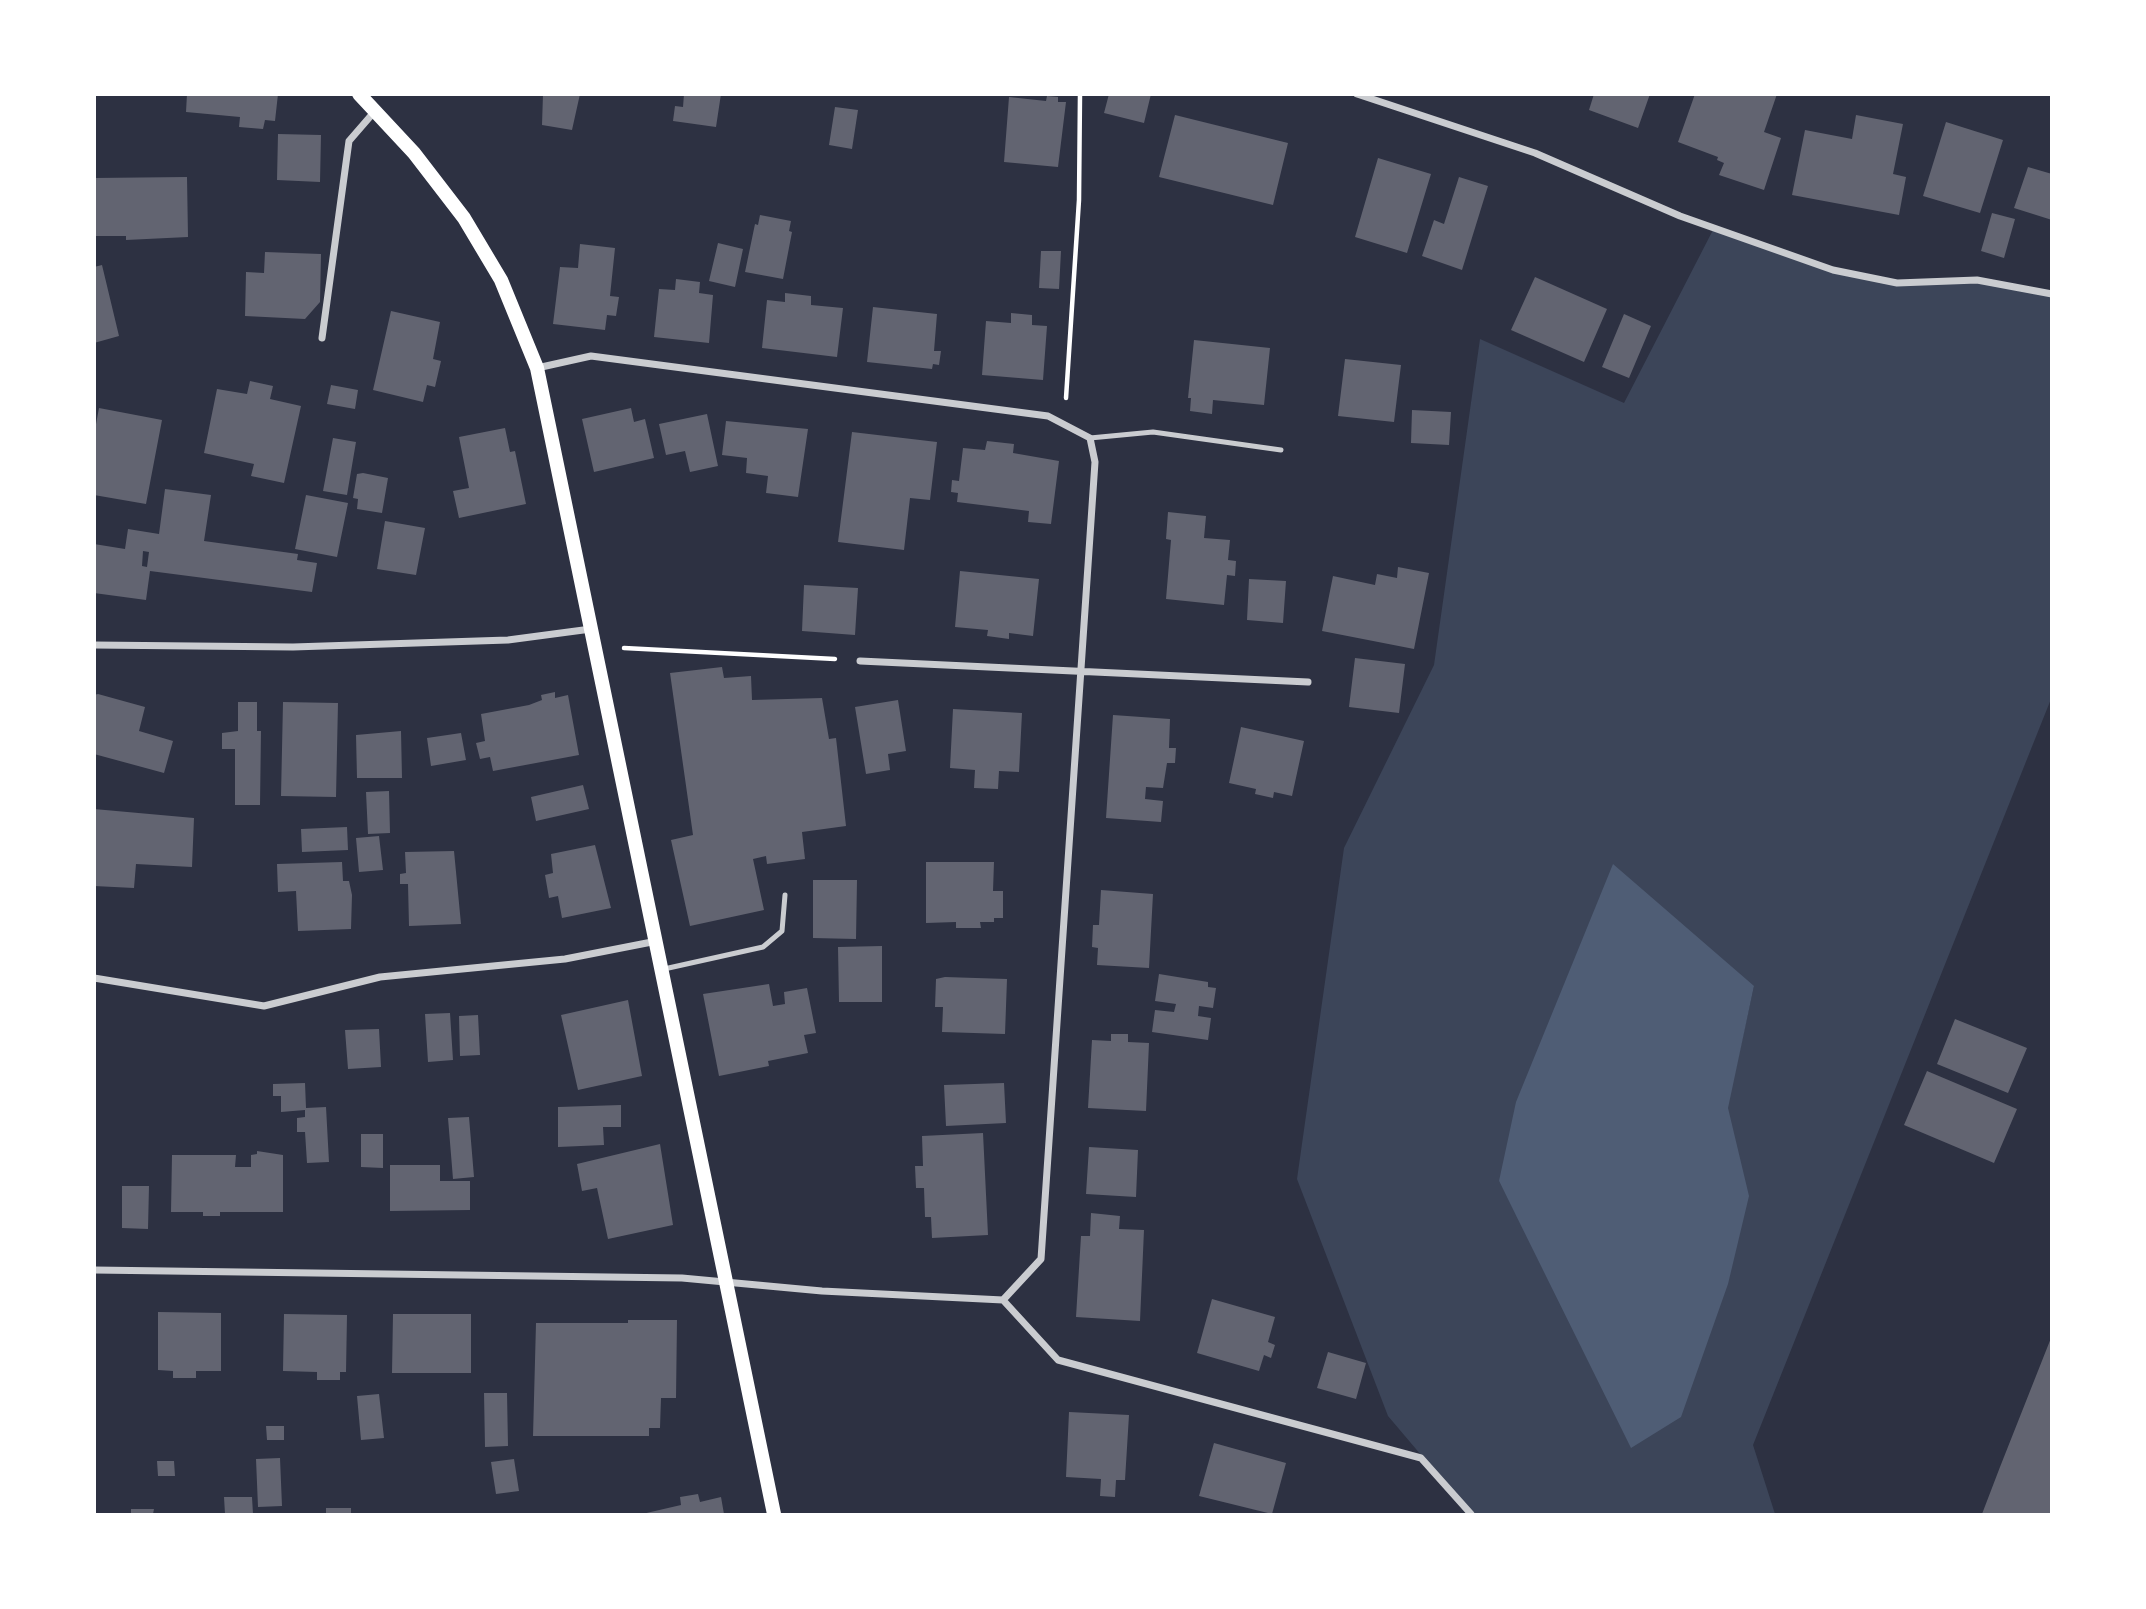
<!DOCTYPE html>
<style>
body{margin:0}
#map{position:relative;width:2146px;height:1609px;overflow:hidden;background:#2d3142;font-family:Quicksand,sans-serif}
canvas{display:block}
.frame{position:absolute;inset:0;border:96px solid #fff;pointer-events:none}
</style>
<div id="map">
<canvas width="2146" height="1609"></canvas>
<div class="frame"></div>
</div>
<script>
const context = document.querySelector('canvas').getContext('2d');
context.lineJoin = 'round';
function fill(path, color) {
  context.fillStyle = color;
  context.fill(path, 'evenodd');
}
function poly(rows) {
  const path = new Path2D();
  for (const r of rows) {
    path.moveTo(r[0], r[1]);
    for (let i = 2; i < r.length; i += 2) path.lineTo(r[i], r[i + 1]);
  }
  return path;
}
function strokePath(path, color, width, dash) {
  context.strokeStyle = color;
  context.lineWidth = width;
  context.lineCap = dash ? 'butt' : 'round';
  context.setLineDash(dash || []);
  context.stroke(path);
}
fill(poly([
 [1714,228,1833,270,1897,283,1977,280,2051,294,2051,699,1753,1445,1775,1514,1471,1514,1388,1416,1297,1179,1344,848,1434,665,1480,339,1624,403],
 [1754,986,1727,1108,1564,1308,1499,1181]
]), '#3c4559');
fill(poly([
 [1613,864,1754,986,1728,1108,1749,1196,1728,1284,1681,1417,1631,1448,1499,1181,1516,1102]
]), '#4f5d75');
fill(poly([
 [187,94,278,94,275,121,265,120,263,129,239,127,240,117,186,112],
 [543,94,580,94,572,130,542,125],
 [684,94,721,94,716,127,673,121,675,106,683,107],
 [1109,94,1151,94,1144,123,1104,113],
 [1594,94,1650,94,1638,128,1589,110],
 [1695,94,1777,94,1764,132,1781,138,1764,190,1719,175,1724,163,1717,160,1718,157,1678,142],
 [1047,96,1058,97,1058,102,1066,102,1058,167,1004,162,1009,97,1046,101],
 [835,107,858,110,852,149,829,145],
 [1175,115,1288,143,1273,205,1159,177],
 [1856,115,1903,124,1893,174,1906,177,1899,215,1792,195,1805,130,1852,139],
 [1946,122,2003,140,1980,213,1923,196],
 [278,134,321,135,320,182,277,180],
 [1378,158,1431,174,1407,253,1355,237],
 [2028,167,2052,174,2052,220,2014,208],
 [187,177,188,237,126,240,126,236,94,236,94,178],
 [1459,177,1488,186,1462,270,1422,256,1434,220,1444,224],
 [1992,213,2015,219,2004,258,1981,251],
 [760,215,791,221,789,231,792,232,783,279,745,272,755,224,758,225],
 [718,243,743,249,735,287,709,281],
 [580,244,615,248,610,296,619,297,616,316,607,315,605,330,553,324,560,267,578,268],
 [1041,251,1061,251,1059,289,1039,288],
 [265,252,321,254,320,302,305,319,245,316,246,272,264,273],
 [102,265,119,336,94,343,94,267],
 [1535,277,1607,309,1584,362,1511,330],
 [676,279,700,282,699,293,713,295,709,343,654,337,659,289,675,290],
 [785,293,811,296,811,305,843,308,837,357,762,348,767,300,785,302],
 [873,307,937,314,934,351,941,351,939,365,933,364,932,369,867,362],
 [391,311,440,322,433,359,441,361,435,387,427,385,423,402,373,390],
 [1011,313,1032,315,1032,325,1047,326,1043,380,982,375,986,321,1011,323],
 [1624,314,1651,326,1629,378,1602,367],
 [1194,340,1270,348,1264,405,1213,400,1212,414,1190,411,1191,398,1188,398],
 [1345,359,1401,365,1394,422,1338,416],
 [250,381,273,386,270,399,301,406,284,483,251,476,254,464,204,453,217,389,247,394],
 [331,385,358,390,355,409,327,404],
 [99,408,162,420,146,504,94,495,94,435],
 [631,408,634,422,645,419,654,458,594,472,582,419],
 [1412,410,1451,412,1449,445,1411,443],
 [707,414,718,466,690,472,685,451,666,455,659,424],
 [726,421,808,429,798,497,766,493,768,476,746,473,747,458,722,455],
 [505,428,510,452,515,451,526,504,459,518,453,491,469,488,459,437],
 [852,432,937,442,930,500,910,498,904,550,838,542],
 [333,438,356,442,347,495,323,491],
 [987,441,1014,444,1013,453,1059,461,1051,524,1028,522,1029,511,957,502,958,493,951,492,952,480,959,481,963,448,985,450],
 [363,473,388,478,382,513,357,509,358,499,353,498,357,474],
 [165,489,211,495,204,541,298,554,297,560,317,563,312,592,150,571,146,600,94,593,94,544,125,549,128,529,159,534],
 [143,551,149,552,147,567,142,566],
 [306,495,348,503,337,557,295,549],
 [1168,512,1206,516,1204,538,1230,540,1228,560,1236,561,1235,576,1227,575,1224,605,1166,599,1171,540,1166,539],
 [385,521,425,528,416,575,377,569],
 [1398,567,1429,573,1414,649,1322,631,1333,576,1375,585,1377,574,1397,578],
 [960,571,1039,579,1033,636,1009,633,1009,639,987,636,988,630,955,627],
 [1249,579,1286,581,1283,623,1247,620],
 [804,585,858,588,855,635,802,631],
 [1355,658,1405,664,1399,713,1349,707],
 [722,667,724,678,751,676,752,700,822,698,829,739,836,738,846,826,802,832,805,859,767,864,766,856,753,859,764,910,690,926,671,840,693,835,670,673],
 [555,692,555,698,568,695,579,755,493,771,490,757,480,759,476,743,485,741,481,714,529,705,542,700,541,695],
 [98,694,145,707,139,731,173,741,164,773,94,754,94,695],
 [898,700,906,751,888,754,890,770,866,774,855,707],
 [238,702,257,702,257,731,261,731,260,805,235,805,235,749,222,749,222,733,238,731],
 [283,702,338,703,336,797,281,796],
 [953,709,1022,713,1019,772,999,771,998,789,974,788,975,770,950,768],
 [1113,715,1170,719,1169,748,1176,748,1175,763,1167,763,1163,788,1146,787,1145,799,1163,801,1161,822,1106,818],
 [1241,727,1304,741,1292,796,1274,792,1273,798,1255,794,1256,789,1229,783],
 [401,731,402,778,357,778,356,735],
 [461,733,466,760,431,766,427,738],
 [583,785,589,809,536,821,531,797],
 [389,791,390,833,368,834,366,792],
 [94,809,194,818,192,867,136,864,134,888,94,886],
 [347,827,348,850,302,852,301,829],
 [379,836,383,870,359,872,356,838],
 [595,845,611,908,562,918,558,896,549,898,545,875,553,873,551,854],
 [454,851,461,924,409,926,408,884,400,884,400,874,406,873,405,852],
 [342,862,343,881,349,881,352,895,351,929,298,931,296,891,278,892,277,864],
 [926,862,994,862,993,891,1003,891,1003,918,994,918,994,922,980,922,981,928,956,928,956,922,926,923],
 [813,880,857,880,856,939,813,938],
 [1101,890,1153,894,1149,968,1097,965,1098,948,1092,947,1093,925,1099,925],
 [882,946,882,1002,839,1002,838,947],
 [1159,974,1208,982,1208,987,1216,988,1213,1008,1199,1006,1198,1016,1211,1018,1208,1040,1152,1032,1155,1010,1174,1012,1176,1004,1155,1001],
 [945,977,1007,979,1005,1034,942,1032,943,1007,935,1007,936,979],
 [769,984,773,1006,785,1004,784,992,807,988,816,1033,804,1035,808,1053,768,1061,769,1066,719,1076,703,994],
 [628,1000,642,1076,578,1090,561,1015],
 [450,1013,453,1060,428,1062,425,1014],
 [478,1015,480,1055,460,1056,459,1016],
 [1955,1019,2027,1048,2008,1093,1937,1064],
 [379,1029,381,1067,348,1069,345,1030],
 [1111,1034,1128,1034,1128,1042,1149,1043,1146,1111,1088,1108,1092,1040,1111,1041],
 [1927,1071,2017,1109,1994,1163,1904,1125],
 [305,1083,306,1108,326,1107,329,1162,307,1163,305,1132,297,1132,297,1118,305,1117,305,1110,281,1112,281,1096,273,1096,273,1084],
 [1004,1083,1006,1123,946,1126,944,1085],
 [621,1105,621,1127,603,1127,604,1145,558,1147,558,1107],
 [469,1117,474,1177,453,1179,448,1118],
 [983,1133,988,1235,932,1238,931,1217,925,1217,924,1188,916,1188,915,1166,923,1166,922,1136],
 [361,1134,383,1134,383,1168,361,1167],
 [660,1144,673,1225,608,1239,597,1188,582,1191,577,1164],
 [1089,1147,1138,1150,1136,1197,1086,1194],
 [257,1151,283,1155,283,1212,220,1212,220,1216,203,1216,203,1212,171,1212,172,1155,236,1155,235,1167,251,1167,251,1155,257,1154],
 [390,1165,440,1165,440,1181,470,1181,470,1210,390,1211],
 [122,1186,149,1186,148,1229,122,1228],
 [1091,1213,1120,1216,1119,1229,1144,1230,1140,1321,1076,1317,1081,1236,1090,1236],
 [1212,1299,1275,1317,1268,1342,1275,1345,1271,1358,1264,1355,1259,1371,1197,1353],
 [158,1312,221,1313,221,1371,196,1371,196,1378,173,1378,173,1371,158,1370],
 [284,1314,347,1315,346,1372,340,1372,340,1380,317,1380,317,1372,283,1371],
 [393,1314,471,1314,471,1373,392,1373],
 [628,1320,677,1320,676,1398,661,1398,660,1428,649,1428,649,1436,533,1436,536,1323,628,1323],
 [2051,1338,2052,1514,1982,1514,2000,1467],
 [1328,1352,1366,1363,1356,1399,1317,1388],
 [484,1393,507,1393,508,1446,485,1447],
 [379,1394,384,1438,361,1440,357,1396],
 [1069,1412,1129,1415,1125,1480,1116,1480,1115,1497,1100,1496,1101,1479,1066,1477],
 [266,1426,284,1426,284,1440,267,1440],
 [1214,1443,1286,1463,1272,1514,1199,1496],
 [280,1458,282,1506,258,1507,256,1459],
 [514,1459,519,1491,496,1494,491,1462],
 [157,1461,174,1461,175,1476,158,1476],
 [698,1494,700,1502,721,1497,724,1514,642,1514,681,1505,680,1497],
 [224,1497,252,1497,253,1514,225,1514],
 [326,1508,351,1508,351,1514,326,1514],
 [131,1509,154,1509,153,1514,131,1514]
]), '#626471');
strokePath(poly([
 [1066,398,1079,200,1080,94],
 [624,648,835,659]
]), '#fff', 4.5);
strokePath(poly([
 [1090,438,1153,432,1281,450],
 [664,969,763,947,782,931,785,895]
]), '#caccd0', 5);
strokePath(poly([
 [1357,94,1535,153,1680,216,1833,270,1897,283,1977,280,2052,294],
 [322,338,349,141,375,111],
 [537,368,591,356,1048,416,1090,438,1095,462,1041,1259,1003,1300],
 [94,645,293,647,508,640,591,629],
 [860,661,1308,682],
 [94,978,264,1006,380,977,565,959,657,941],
 [94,1270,682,1278,822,1291,1003,1300],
 [1003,1300,1058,1360,1421,1458,1471,1514]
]), '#caccd0', 7);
strokePath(poly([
 [359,94,414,153,464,218,501,280,537,368,774,1514]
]), '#fff', 14);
</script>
